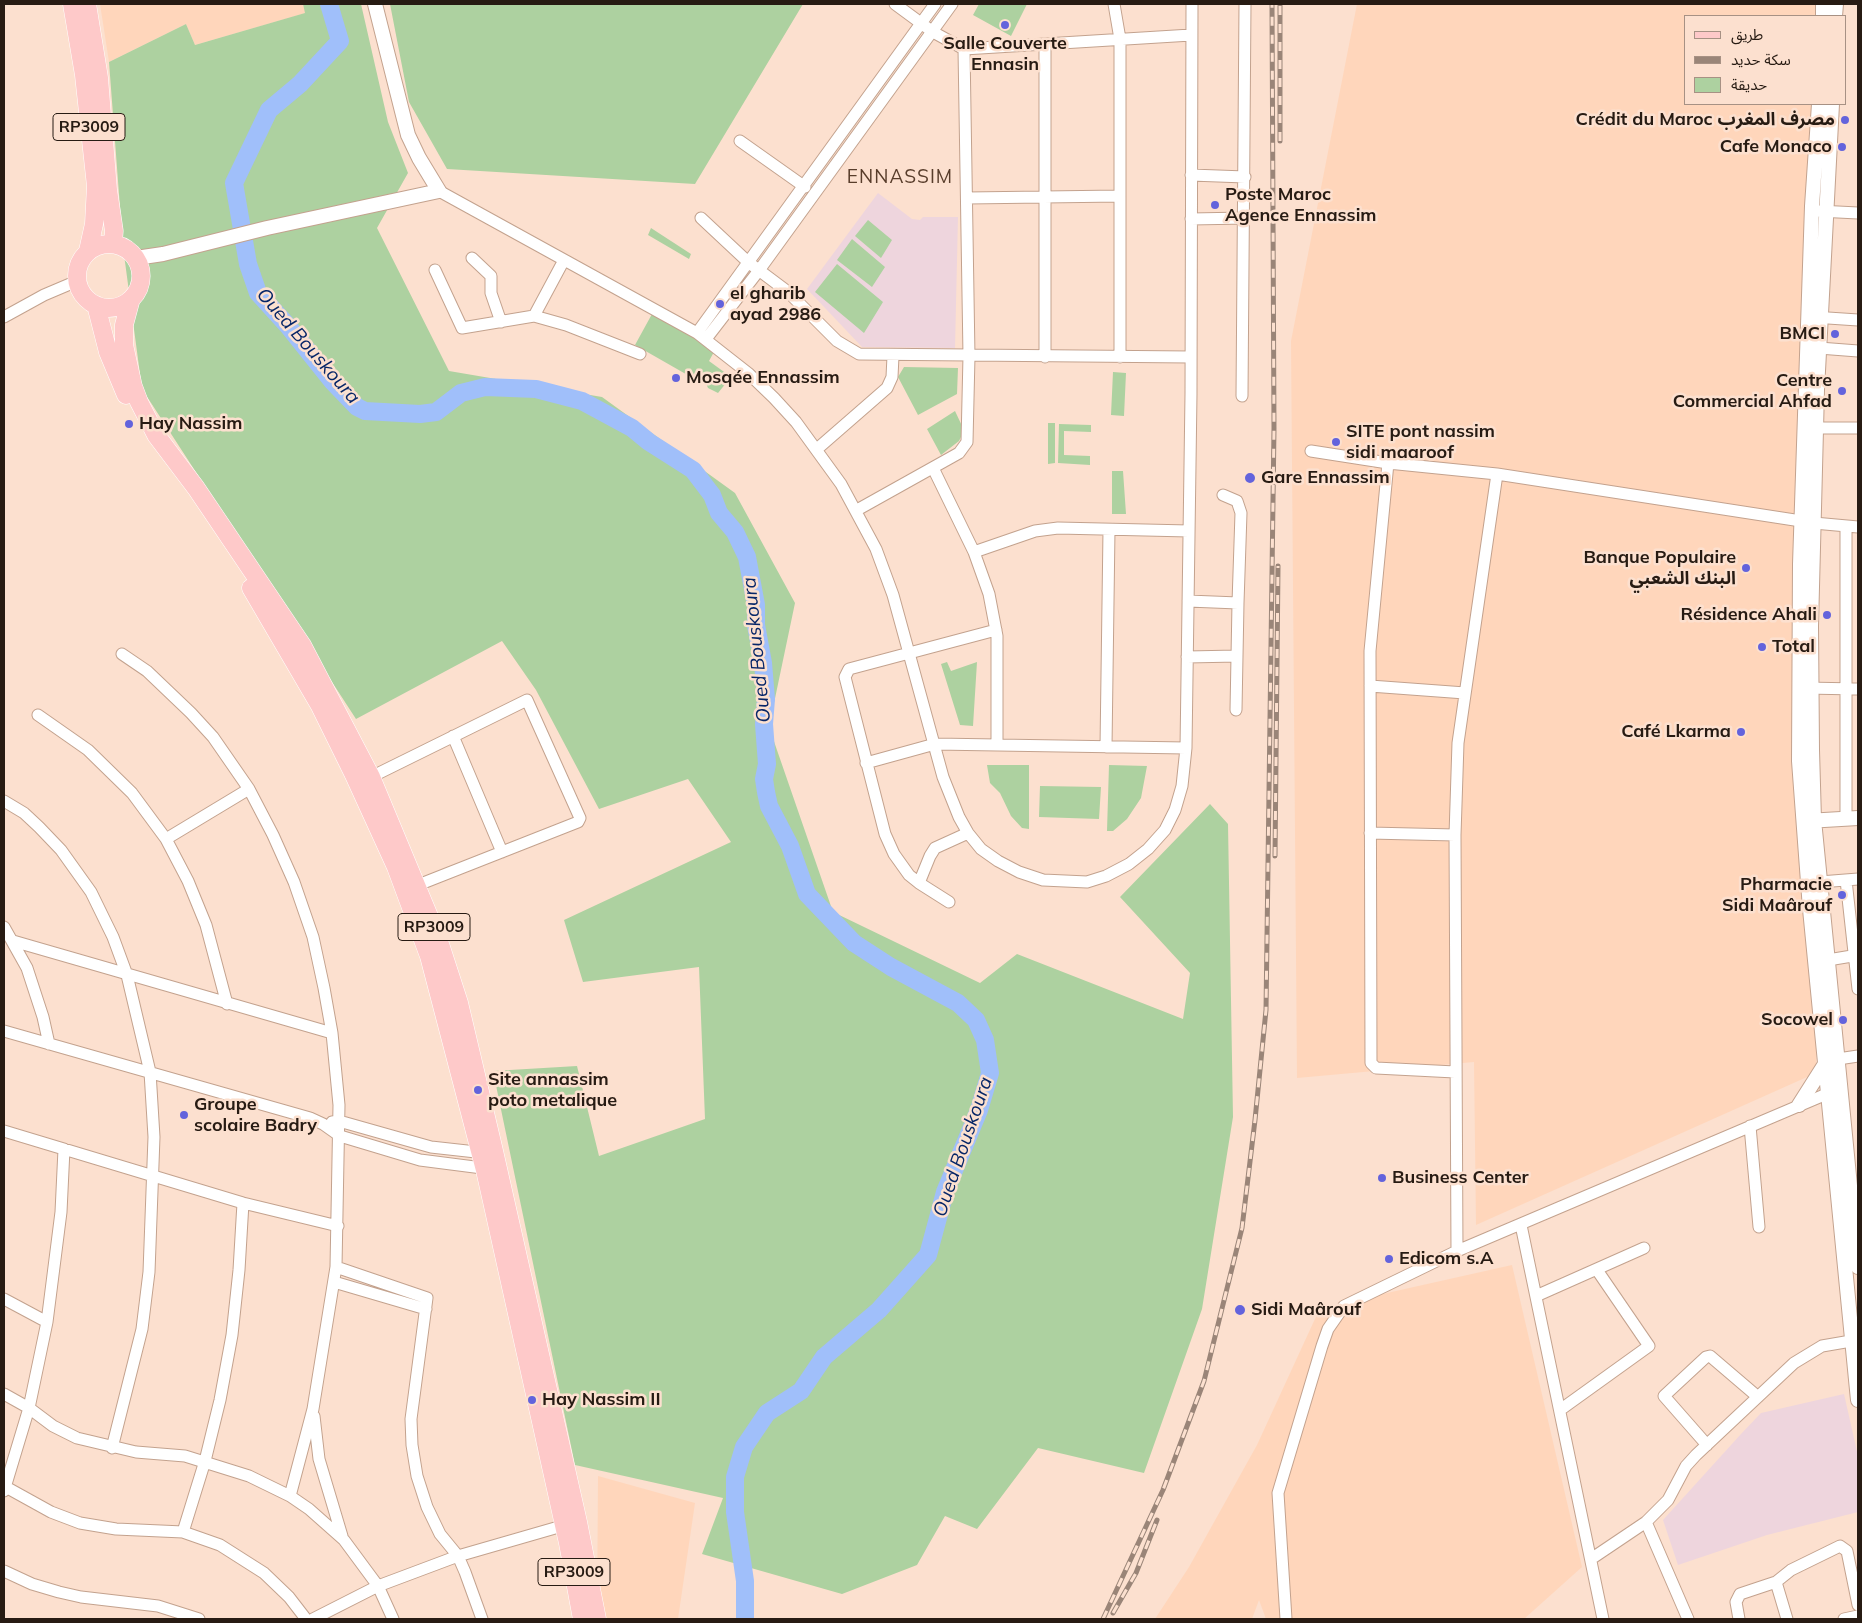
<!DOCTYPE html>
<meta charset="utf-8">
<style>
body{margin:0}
#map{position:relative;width:1862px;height:1623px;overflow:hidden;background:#fce0cf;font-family:Mulish,"Noto Sans Arabic",sans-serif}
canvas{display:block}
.frame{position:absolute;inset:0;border:5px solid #271b13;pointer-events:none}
.legend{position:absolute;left:1684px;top:15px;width:162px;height:90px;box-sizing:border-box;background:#fce0cf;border:1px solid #a79184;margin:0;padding:6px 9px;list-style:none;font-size:15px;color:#271b13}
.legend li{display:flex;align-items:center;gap:10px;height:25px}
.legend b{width:25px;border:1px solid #a79184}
</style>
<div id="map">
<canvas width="1862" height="1623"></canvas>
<div class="frame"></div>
<ul class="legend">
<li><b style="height:6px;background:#fec9c9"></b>طريق</li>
<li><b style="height:6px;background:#9a8578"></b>سكة حديد</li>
<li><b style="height:14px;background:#add1a0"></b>حديقة</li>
</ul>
</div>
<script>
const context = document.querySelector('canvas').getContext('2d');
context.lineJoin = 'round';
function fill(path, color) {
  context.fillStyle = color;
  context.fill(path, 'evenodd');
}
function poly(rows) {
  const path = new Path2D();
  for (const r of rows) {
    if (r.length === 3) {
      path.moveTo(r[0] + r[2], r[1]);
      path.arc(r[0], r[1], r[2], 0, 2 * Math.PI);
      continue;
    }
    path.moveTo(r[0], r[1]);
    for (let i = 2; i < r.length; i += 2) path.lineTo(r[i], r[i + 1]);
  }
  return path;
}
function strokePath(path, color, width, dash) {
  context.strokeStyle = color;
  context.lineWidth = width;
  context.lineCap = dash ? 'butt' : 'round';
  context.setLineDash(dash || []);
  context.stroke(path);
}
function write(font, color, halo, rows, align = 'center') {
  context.font = font + ' Mulish,"Noto Sans Arabic",sans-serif';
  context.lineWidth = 5;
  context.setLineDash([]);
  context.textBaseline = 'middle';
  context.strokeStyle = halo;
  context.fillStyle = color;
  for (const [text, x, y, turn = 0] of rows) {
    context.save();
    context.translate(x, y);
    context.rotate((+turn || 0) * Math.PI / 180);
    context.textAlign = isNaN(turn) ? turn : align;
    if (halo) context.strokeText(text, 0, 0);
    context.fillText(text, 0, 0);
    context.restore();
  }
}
fill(poly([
 [100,4,303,4,306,13,195,45,186,24,109,62],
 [1357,4,1815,4,1815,16,1686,16,1686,104,1819,104,1816,1073,1476,1225,1474,1062,1297,1078,1291,341],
 [1512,1265,1582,1567,1524,1619,1266,1619,1259,1600,1252,1619,1155,1619,1189,1567,1257,1445,1320,1308],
 [598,1476,695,1503,678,1619,597,1619]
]), '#ffd6bb');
fill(poly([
 [878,193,912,219,920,220,923,217,958,217,955,348,862,347,807,289],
 [1844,1394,1858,1456,1858,1512,1767,1535,1678,1565,1663,1520,1741,1434,1761,1413]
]), '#eed5dd');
fill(poly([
 [303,4,361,4,388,122,408,173,377,228,449,371,602,397,735,493,795,603,769,727,833,912,980,983,1017,954,1183,1019,1190,973,1120,897,1210,804,1228,824,1233,1117,1202,1309,1144,1473,1038,1448,977,1529,945,1516,917,1565,842,1594,702,1554,723,1498,575,1465,493,1071,577,1066,599,1156,705,1119,699,967,583,982,564,920,731,842,688,779,599,809,536,690,502,641,356,719,142,389,123,247,109,62,186,24,195,45,305,13],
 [390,4,803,4,695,184,447,169,409,102],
 [979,4,1027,4,1011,36,973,15],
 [868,220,892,240,881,258,855,236],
 [651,228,691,254,689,259,648,235],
 [852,239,885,267,872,287,837,260],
 [837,264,883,302,864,333,815,292],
 [652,314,715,350,709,361,731,377,718,393,708,388,702,374,698,381,635,345],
 [904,367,958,368,957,394,918,415,898,377],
 [1113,372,1126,373,1124,416,1111,415],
 [955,411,963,428,961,437,959,441,941,455,927,429],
 [1048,423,1055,423,1055,463,1048,464],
 [1059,424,1091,425,1091,432,1064,431,1064,455,1090,456,1090,465,1058,463],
 [1112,471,1123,471,1126,514,1112,514],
 [947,662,951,671,977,662,973,726,960,725,941,664],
 [987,765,1029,765,1029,829,1022,828,1011,816,1000,793,990,783],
 [1109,765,1147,766,1141,798,1127,819,1113,831,1107,831],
 [1040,786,1101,787,1099,819,1039,817]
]), '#add1a0');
strokePath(poly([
 [329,4,340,41,300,84,269,110,234,183,248,264,258,293,288,326,332,381,357,407,365,411,420,414,436,412,461,393,485,387,536,389,582,401,632,428,649,442,693,470,712,495,719,513,735,532,747,557,756,605,756,625,763,663,766,699,764,724,767,764,764,779,766,792,769,806,790,846,807,894,854,943,891,967,958,1003,976,1020,985,1040,990,1073,979,1110,945,1192,928,1255,879,1310,824,1357,801,1391,767,1413,744,1447,735,1477,735,1512,745,1581,745,1619]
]), '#a0bffa', 18);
const minor = poly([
 [1114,4,1120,39,1120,357],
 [964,49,1191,35],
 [740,141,805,187],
 [1191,175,1245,177],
 [439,191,697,333,748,373,774,398,796,422,841,484,876,549,893,595,943,777,959,817,968,833,981,849,998,861,1019,872,1043,880,1087,882,1106,876,1129,864,1148,849,1165,830,1175,810,1182,786,1186,748,1191,394,1192,4],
 [967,198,1120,196],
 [1818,211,1858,213],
 [701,218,748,262,788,292,837,341,859,354,1190,357],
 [1191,219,1245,218],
 [472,258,491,276,491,293,501,322],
 [435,270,462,328,534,316,566,325,640,354],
 [534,316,564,260],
 [4,317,44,295,77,281],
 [1813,317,1858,320],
 [697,333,935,4],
 [706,339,760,269,952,4],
 [1819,348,1858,351],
 [1045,357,1045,44],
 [1242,396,1245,4],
 [1817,428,1858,428],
 [817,449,887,388,892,377,893,356],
 [1311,451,1388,463,1497,474,1814,523,1858,527],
 [1388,463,1370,651,1371,1063,1376,1068,1455,1072],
 [933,468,974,552,1035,531,1058,528,1189,531],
 [1223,495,1237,501,1241,513,1238,603],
 [857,510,959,453,967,442,969,356,964,49,933,32,895,4],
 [974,552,989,594,997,636,997,744],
 [1188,601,1238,603,1236,710],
 [122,654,147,671,191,713,213,737,249,789,273,835,294,882,313,937,324,988,332,1033,339,1105,336,1267,313,1409,290,1496],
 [1187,657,1237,656],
 [1370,686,1465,693],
 [1805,688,1858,689],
 [38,715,88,750,132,793,166,839,188,881,206,925,227,1004],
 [453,736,502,852],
 [1106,747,1109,530],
 [866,763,935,744,1186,748],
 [371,777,527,700,580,818,578,822,418,885],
 [4,801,24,813,39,827,61,850,91,892,113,937,127,975,150,1072,154,1137,149,1272,142,1329,112,1448],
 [1846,818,1846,527],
 [968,833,935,848,930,856,919,883,909,875,894,854,885,834,845,677,849,669,996,630],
 [1370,833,1455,835],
 [166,839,249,789],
 [1846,880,1858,989],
 [1820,882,1858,879],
 [919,883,949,902],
 [4,927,27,968,43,1017,49,1044],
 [13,941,332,1033],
 [1828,960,1858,955],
 [4,1031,310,1118,323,1124,340,1136,420,1160,490,1169],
 [1838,1059,1858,1056],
 [332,1122,339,1121,431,1147,485,1153],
 [1750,1126,1759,1227],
 [4,1131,243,1203,338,1226],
 [1521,1225,1603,1619],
 [1457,1251,1455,835,1458,743,1497,474],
 [336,1267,427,1298,411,1419,412,1445,417,1476,427,1507,440,1534,458,1556,465,1572,482,1619],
 [334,1282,426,1309],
 [1536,1296,1644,1248],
 [4,1299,47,1322],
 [4,1394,29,1408,53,1426,77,1438,136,1452,185,1456,249,1476,290,1496,309,1509,344,1540,378,1586,393,1619],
 [1560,1410,1649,1346,1597,1270],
 [314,1416,319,1459,342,1536],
 [1707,1445,1664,1396,1706,1357,1710,1356,1758,1397],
 [4,1486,51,1512,80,1523,116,1529,183,1532,220,1545,264,1573,289,1597,306,1619],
 [4,1491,29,1408,47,1322,61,1212,64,1149],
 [1646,1522,1688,1619],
 [183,1532,205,1461,220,1400,232,1335,239,1270,243,1203],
 [1591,1559,1646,1522,1668,1500,1686,1466,1696,1455,1794,1363,1822,1346,1851,1341],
 [4,1571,32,1584,59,1592,81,1597,158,1606,199,1619],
 [1776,1582,1787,1619],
 [313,1619,378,1586,458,1556,569,1524],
 [1286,1619,1278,1493,1322,1346,1328,1329,1344,1306,1457,1251,1836,1090],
 [1739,1619,1736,1602,1740,1594,1776,1582,1791,1570,1840,1546,1847,1551,1858,1605],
 [1844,1619,1858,1616]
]);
const tertiary = poly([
 [1823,16,1823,4],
 [1835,16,1836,4],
 [1819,104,1812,206,1800,564,1799,761,1810,909,1858,1400],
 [1832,104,1817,390,1811,626,1812,750,1814,820,1858,1267],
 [136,258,163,254,267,228,439,191,419,158,408,135,375,4],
 [1807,821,1858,818],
 [1799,1105,1825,1064]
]);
const primary = poly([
 [72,4,84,75,96,186,94,224,88,251],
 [87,4,99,78,108,190,114,231,113,244],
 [109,276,32],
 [131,299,124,325,124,345,133,386,139,402,156,435,196,488,302,645,371,777,438,938,459,1003,494,1151,578,1522,597,1619],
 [96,305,108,352,126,395],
 [251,588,320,706,354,775,396,867,429,956,485,1170,568,1543,582,1619]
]);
strokePath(minor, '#c3a28e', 13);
strokePath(tertiary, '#c3a28e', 16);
strokePath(primary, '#fff', 19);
strokePath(minor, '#fff', 11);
strokePath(tertiary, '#fff', 14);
strokePath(primary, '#fec9c9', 18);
const rail = poly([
 [1280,141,1280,4],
 [1275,856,1278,566],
 [1113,1613,1136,1573,1157,1520],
 [1103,1619,1163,1490,1204,1381,1242,1228,1255,1120,1266,1010,1274,428,1272,4]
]);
strokePath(rail, '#9a8578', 5);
strokePath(rail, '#fce0cf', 3, [9]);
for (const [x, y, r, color] of [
 [1005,25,5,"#6363dc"],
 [1845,120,5,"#6363dc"],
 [1842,147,5,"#6363dc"],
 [1215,205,5,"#6363dc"],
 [720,304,5,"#6363dc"],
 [1835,334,5,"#6363dc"],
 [676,378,5,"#6363dc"],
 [1842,391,5,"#6363dc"],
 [129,424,5,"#6363dc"],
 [1336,442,5,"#6363dc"],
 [1250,478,6,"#6363dc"],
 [1746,568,5,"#6363dc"],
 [1827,615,5,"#6363dc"],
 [1762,647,5,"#6363dc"],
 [1741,732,5,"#6363dc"],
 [1842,895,5,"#6363dc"],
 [1843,1020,5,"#6363dc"],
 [478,1090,5,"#6363dc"],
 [184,1115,5,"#6363dc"],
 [1382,1178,5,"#6363dc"],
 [1389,1259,5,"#6363dc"],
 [1240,1310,6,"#6363dc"],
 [532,1400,5,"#6363dc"]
]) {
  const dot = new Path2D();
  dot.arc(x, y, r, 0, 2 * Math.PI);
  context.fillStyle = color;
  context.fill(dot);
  strokePath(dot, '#fce0cf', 2);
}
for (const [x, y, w] of [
 [89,127,72],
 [434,927,72],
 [574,1572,72]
]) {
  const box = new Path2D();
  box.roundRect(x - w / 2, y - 13.5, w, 27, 4);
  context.fillStyle = '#fce0cf';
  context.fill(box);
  strokePath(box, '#271b13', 1);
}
write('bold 16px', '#271b13', null, [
 ["RP3009",89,127],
 ["RP3009",434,927],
 ["RP3009",574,1572]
]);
write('bold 18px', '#271b13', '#fce0cf', [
 ["Salle Couverte",1005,44,"center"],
 ["Ennasin",1005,65,"center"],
 ["Crédit du Maroc مصرف المغرب",1835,120,"right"],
 ["Cafe Monaco",1832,147,"right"],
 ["Poste Maroc",1225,195],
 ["Agence Ennassim",1225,216],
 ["el gharib",730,294],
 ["ayad 2986",730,315],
 ["BMCI",1825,334,"right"],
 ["Mosqée Ennassim",686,378],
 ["Centre",1832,381,"right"],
 ["Commercial Ahfad",1832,402,"right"],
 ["Hay Nassim",139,424],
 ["SITE pont nassim",1346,432],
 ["sidi maaroof",1346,453],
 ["Gare Ennassim",1261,478],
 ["Banque Populaire",1736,558,"right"],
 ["البنك الشعبي",1736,579,"right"],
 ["Résidence Ahali",1817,615,"right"],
 ["Total",1772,647],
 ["Café Lkarma",1731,732,"right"],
 ["Pharmacie",1832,885,"right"],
 ["Sidi Maârouf",1832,906,"right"],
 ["Socowel",1833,1020,"right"],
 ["Site annassim",488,1080],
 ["poto metalique",488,1101],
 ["Groupe",194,1105],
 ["scolaire Badry",194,1126],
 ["Business Center",1392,1178],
 ["Edicom s.A",1399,1259],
 ["Sidi Maârouf",1251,1310],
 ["Hay Nassim II",542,1400]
], 'left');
context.letterSpacing = '1px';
write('19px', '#583d2b', '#fce0cf', [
 ["ENNASSIM",900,177]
]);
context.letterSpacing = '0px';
write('italic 19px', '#072668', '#fce0cf', [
 ["Oued Bouskoura",308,346,49],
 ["Oued Bouskoura",757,650,-96],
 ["Oued Bouskoura",963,1147,-71]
]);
</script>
